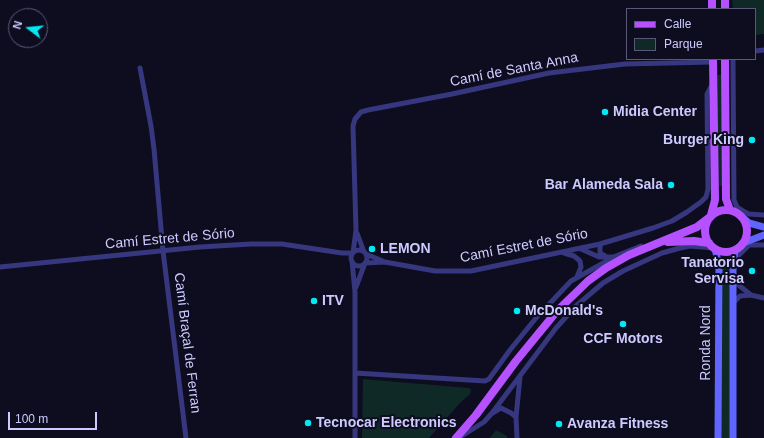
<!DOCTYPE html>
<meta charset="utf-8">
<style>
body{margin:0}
#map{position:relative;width:764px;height:438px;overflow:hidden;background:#0e0c1f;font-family:Helvetica,sans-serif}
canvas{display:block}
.legend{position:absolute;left:626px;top:8px;width:130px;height:52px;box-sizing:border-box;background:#0e0c1f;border:1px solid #5a5879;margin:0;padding:5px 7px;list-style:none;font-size:12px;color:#cdcaff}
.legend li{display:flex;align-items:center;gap:8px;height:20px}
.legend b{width:20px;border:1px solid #5a5879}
.north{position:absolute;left:8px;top:8px;width:40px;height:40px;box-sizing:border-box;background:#0e0c1f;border:1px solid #5a5879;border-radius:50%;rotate:286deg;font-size:11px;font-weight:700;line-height:16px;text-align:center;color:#cdcaff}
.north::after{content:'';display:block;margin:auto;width:14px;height:18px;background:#00e9f5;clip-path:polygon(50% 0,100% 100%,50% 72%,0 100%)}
.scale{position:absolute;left:8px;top:412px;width:89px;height:18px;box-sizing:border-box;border:2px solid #cdcaff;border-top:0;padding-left:5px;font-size:12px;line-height:14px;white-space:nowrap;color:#cdcaff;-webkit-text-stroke:3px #0e0c1f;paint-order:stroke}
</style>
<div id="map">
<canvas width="764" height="438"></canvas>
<ul class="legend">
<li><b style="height:5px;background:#b551ff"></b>Calle</li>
<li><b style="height:11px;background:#0f2927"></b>Parque</li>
</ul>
<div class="north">N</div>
<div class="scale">100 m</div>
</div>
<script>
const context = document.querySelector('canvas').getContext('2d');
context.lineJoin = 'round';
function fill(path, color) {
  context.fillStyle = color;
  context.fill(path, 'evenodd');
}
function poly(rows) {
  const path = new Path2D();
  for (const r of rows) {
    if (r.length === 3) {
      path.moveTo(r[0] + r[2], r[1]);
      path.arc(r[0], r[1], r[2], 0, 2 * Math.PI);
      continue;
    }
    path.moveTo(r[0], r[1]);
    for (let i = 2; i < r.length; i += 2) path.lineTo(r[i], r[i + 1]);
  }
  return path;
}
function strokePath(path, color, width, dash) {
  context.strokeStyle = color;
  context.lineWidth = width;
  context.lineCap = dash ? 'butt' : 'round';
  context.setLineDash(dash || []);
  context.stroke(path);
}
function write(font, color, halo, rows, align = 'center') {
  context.font = font + ' Helvetica,sans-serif';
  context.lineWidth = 4;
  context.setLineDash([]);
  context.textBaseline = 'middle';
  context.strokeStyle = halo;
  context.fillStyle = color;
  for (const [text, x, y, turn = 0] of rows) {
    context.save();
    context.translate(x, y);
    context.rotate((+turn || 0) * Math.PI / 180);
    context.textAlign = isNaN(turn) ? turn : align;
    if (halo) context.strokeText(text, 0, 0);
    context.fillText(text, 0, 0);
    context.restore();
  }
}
fill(poly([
 [732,0,764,0,764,34,755,35,755,9,733,9],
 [717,75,722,75,723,186,718,186],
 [721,258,730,259,731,438,721,438],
 [363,379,468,388,471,389,470,394,460,403,429,438,362,438],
 [496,430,507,436,507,438,490,438]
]), '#0f2927');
strokePath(poly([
 [755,51,764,50],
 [733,59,734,200,737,207,745,212,749,214,764,215],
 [140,68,151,126,154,149,163,251,186,438],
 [357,233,364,252],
 [600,244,600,253,605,256],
 [581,249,599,257,613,257],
 [359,258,8],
 [564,253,574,256,580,261,581,267,577,277],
 [734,260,749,245,764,245],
 [352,261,355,292,355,438],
 [385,262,435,271,471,271,600,244,653,228,672,221,687,212,701,202,706,197,708,189,707,94,712,85],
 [0,267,200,247,251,244,282,244,342,253,353,253,356,230,353,126,355,119,361,112,368,110,452,94,549,73,625,64,713,62],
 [356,287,365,263,385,262,366,254],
 [751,295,764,298],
 [733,303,740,296,751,295,741,287,733,280],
 [355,373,485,381,489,379,510,350,536,318,571,281,616,256,641,246],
 [493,413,501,408,511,413,516,417],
 [460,437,484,422,492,413,556,328,576,306,603,283,623,271,662,253,680,248,690,246,714,248],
 [517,438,516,417,520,377]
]), '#36377f', 5);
strokePath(poly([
 [742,217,749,223,764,227],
 [743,243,764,235],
 [715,249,719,265,718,438],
 [733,438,733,265,735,250]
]), '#6165ff', 7);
strokePath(poly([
 [712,0,712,9],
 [725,0,725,9],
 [725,59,726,199,730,210],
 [726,231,21],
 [711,215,715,200,713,59],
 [668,242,694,241,709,243],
 [456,438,476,415,516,361,557,311,588,281,606,268,629,255,697,227,710,217]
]), '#b551ff', 8);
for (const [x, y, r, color] of [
 [605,112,4,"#00e9f5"],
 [752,140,4,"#00e9f5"],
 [671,185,4,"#00e9f5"],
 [372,249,4,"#00e9f5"],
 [752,271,4,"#00e9f5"],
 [314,301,4,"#00e9f5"],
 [517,311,4,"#00e9f5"],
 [623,324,4,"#00e9f5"],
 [308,423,4,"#00e9f5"],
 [559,424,4,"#00e9f5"]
]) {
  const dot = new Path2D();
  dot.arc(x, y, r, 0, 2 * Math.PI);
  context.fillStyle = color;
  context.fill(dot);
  strokePath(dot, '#0e0c1f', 1.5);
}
write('14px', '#cdcaff', '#0e0c1f', [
 ["Camí de Santa Anna",514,70,-11],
 ["Camí Estret de Sório",170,239,-5],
 ["Camí Estret de Sório",524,246,-11],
 ["Camí Braçal de Ferran",187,343,83],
 ["Ronda Nord",706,343,-90]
]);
write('bold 14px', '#cdcaff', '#0e0c1f', [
 ["Midia Center",613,112],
 ["Burger King",744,140,"right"],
 ["Bar Alameda Sala",663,185,"right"],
 ["LEMON",380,249],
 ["Tanatorio",744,263,"right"],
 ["Servisa",744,279,"right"],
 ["ITV",322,301],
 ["McDonald's",525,311],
 ["CCF Motors",623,339,"center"],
 ["Tecnocar Electronics",316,423],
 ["Avanza Fitness",567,424]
], 'left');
</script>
